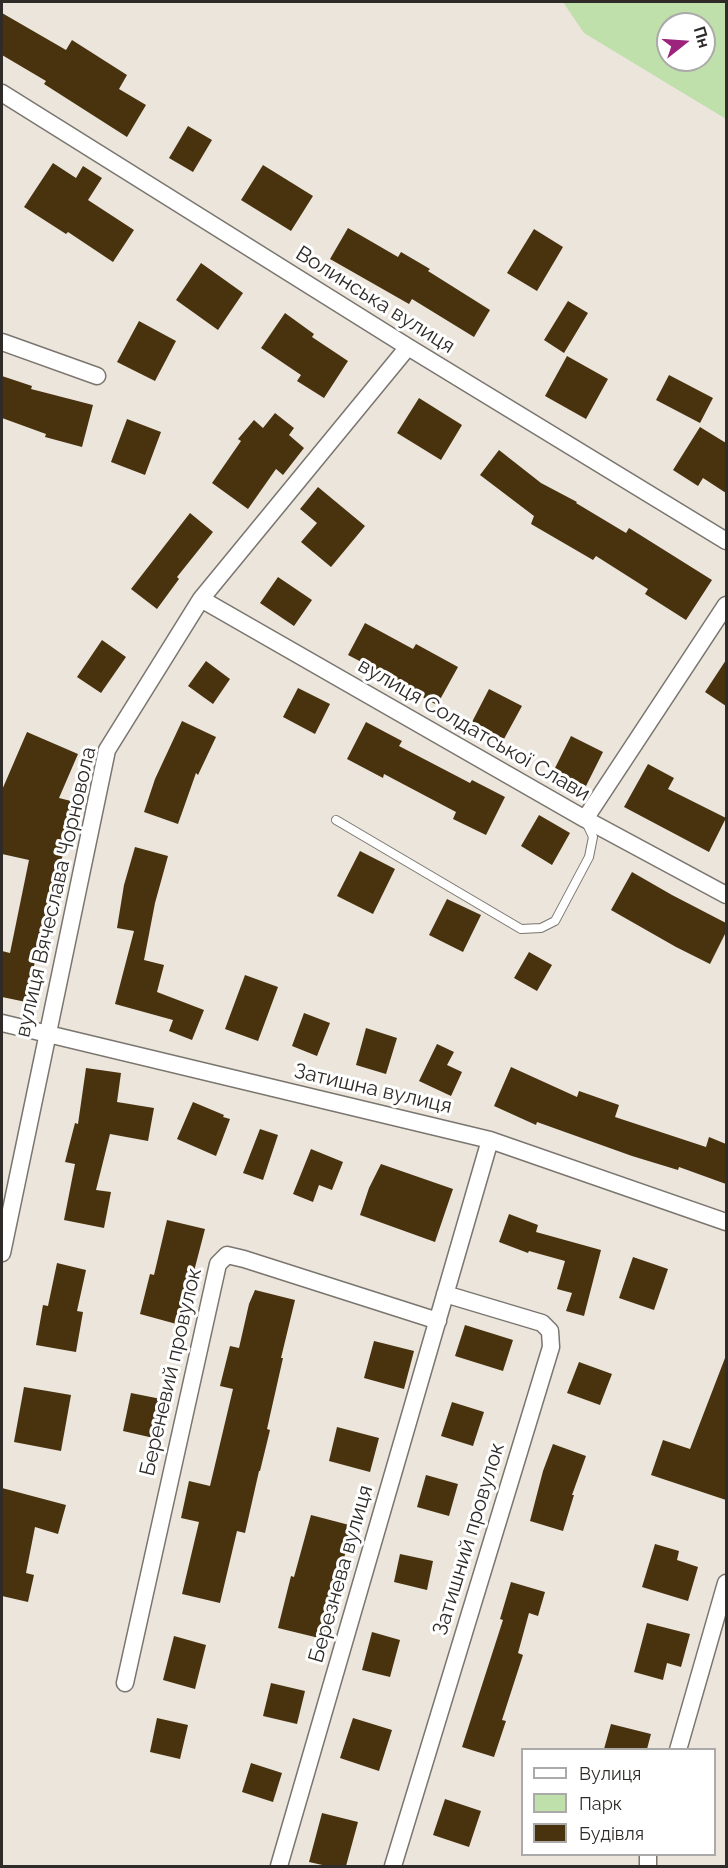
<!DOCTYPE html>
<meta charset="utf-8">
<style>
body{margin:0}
#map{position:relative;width:728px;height:1868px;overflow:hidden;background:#ebe5dc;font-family:Raleway,sans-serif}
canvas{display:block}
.frame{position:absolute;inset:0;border:3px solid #2e2b28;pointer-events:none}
.legend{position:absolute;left:521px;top:1748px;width:195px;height:108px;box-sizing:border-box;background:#fff;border:2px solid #abaaa9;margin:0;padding:8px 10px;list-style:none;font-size:18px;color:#2e2b28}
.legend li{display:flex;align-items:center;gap:12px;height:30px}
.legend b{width:30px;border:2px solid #abaaa9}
.north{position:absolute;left:656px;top:12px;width:60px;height:60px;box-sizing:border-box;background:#fff;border:2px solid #abaaa9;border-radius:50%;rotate:73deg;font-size:16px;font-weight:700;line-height:24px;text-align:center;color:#2e2b28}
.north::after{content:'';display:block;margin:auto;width:21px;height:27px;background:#9c247d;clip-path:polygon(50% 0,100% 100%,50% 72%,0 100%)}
</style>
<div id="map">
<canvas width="728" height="1868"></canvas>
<div class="frame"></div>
<ul class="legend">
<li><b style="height:8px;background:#fff"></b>Вулиця</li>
<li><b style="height:16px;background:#bfdfab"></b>Парк</li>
<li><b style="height:16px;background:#49330f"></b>Будівля</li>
</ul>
<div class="north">Пн</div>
</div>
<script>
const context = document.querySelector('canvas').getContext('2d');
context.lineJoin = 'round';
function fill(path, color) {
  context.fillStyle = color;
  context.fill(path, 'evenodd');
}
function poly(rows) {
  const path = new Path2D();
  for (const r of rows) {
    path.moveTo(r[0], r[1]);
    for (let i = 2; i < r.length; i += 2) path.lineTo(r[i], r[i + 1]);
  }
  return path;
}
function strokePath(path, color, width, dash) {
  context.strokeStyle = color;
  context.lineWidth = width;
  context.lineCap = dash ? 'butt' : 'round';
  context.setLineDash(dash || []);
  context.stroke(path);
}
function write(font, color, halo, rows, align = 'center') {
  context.font = font + ' Raleway,sans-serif';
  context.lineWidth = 6;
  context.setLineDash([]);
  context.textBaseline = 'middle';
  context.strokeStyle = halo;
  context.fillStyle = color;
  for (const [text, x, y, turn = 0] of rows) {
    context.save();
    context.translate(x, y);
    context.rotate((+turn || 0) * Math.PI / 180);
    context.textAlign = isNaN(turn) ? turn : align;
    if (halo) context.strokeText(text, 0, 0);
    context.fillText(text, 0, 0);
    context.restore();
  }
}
fill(poly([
 [563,2,726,2,726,119,584,33],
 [668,24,704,24,704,60,668,60]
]), '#bfdfab');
fill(poly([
 [2,13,66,50,72,40,127,75,119,89,146,105,127,137,44,84,46,81,2,55],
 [188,126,212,140,193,172,169,158],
 [53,163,76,178,83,166,102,178,88,200,134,230,113,262,68,232,66,234,24,207],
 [263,165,313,196,291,231,241,200],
 [348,228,398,257,401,252,430,269,428,271,490,310,474,337,412,299,409,304,330,259],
 [534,229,563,247,537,291,507,273],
 [201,263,243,293,218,330,176,300],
 [568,301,588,313,564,353,544,340],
 [285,313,314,334,312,337,348,361,324,398,297,381,301,375,261,348],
 [139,321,176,341,155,381,117,362],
 [567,356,608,379,586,419,545,396],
 [669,375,713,398,700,423,656,400],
 [2,376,32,386,31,389,93,405,82,447,45,437,46,434,2,418],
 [419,398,462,425,441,460,397,433],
 [275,413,294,428,289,435,304,448,283,475,276,469,248,509,212,483,241,441,238,439,254,420,263,428],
 [127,419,161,432,145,475,111,462],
 [700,427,726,443,726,493,703,478,698,486,673,470],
 [499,450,541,483,577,502,576,503,626,533,629,528,712,580,686,620,645,594,648,589,596,556,593,560,531,524,534,516,480,475],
 [318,487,365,526,331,567,301,542,317,523,300,509],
 [190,513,213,532,177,577,179,579,157,609,131,589],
 [278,577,312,600,294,626,260,603],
 [365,623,413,649,416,644,458,667,437,705,395,682,396,680,348,655],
 [102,640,126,657,101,693,77,677],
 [726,660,726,706,705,692],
 [206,661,230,679,213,704,188,686],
 [298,688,330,704,315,734,283,717],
 [489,689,522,706,504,739,472,722],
 [182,721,216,737,198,775,196,773,178,824,144,812,155,779],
 [366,722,402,741,399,746,470,783,472,780,505,797,486,835,453,819,456,812,384,774,383,778,347,759],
 [27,732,78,754,59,798,75,802,41,949,38,948,26,1002,2,997,2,951,10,953,29,860,2,854,2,790],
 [571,736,603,752,586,786,554,770],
 [648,764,674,778,668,789,726,818,709,852,624,807],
 [539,815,570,833,552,865,521,846],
 [135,847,168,856,155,903,144,960,164,965,157,992,204,1010,192,1040,169,1031,173,1020,115,1004,134,931,117,928,124,885],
 [360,851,395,869,373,914,337,896],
 [632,872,672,895,726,923,726,932,710,964,676,947,611,910],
 [447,899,481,915,463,952,429,935],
 [529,952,552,965,537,991,514,978],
 [245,975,278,987,258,1041,225,1029],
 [304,1013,330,1023,317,1056,292,1046],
 [366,1028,397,1038,386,1074,356,1065],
 [437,1044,454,1052,447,1065,462,1072,451,1096,419,1081],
 [511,1067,577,1097,579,1091,619,1105,615,1117,706,1147,709,1137,726,1144,726,1184,679,1167,678,1170,632,1156,537,1122,536,1125,494,1106],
 [86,1068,121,1073,117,1102,154,1108,148,1141,110,1134,96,1190,111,1192,104,1228,64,1220,75,1164,65,1162,75,1123,78,1124],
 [193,1102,224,1115,223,1117,230,1119,216,1156,177,1139],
 [260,1129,278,1135,263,1180,243,1173],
 [311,1149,343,1162,332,1190,319,1185,313,1202,293,1194],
 [381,1164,453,1189,435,1242,360,1215,369,1188],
 [509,1214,538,1225,536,1232,601,1250,584,1316,566,1311,572,1293,557,1289,565,1261,529,1251,528,1253,499,1242],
 [167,1220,205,1229,180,1325,140,1314,150,1274,154,1275],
 [633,1257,668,1269,654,1310,619,1298],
 [57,1263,86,1270,77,1311,83,1312,76,1352,36,1345,43,1305,48,1306],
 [255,1290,295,1300,281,1358,283,1358,267,1429,270,1430,260,1471,259,1471,245,1533,237,1531,220,1603,182,1594,199,1522,181,1518,189,1481,210,1486,233,1389,220,1386,230,1346,239,1348,249,1304],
 [465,1325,513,1340,503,1371,455,1356],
 [374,1341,414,1351,404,1389,364,1378],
 [725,1358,726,1359,726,1500,651,1475,663,1440,690,1449],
 [579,1362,612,1374,600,1405,567,1393],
 [24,1387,71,1395,61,1451,14,1442],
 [131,1393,166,1400,158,1439,123,1431],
 [452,1402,484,1412,473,1446,441,1436],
 [337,1427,379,1438,370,1472,329,1461],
 [553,1444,586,1456,572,1495,574,1495,563,1531,530,1521,543,1471],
 [426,1475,458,1484,449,1516,417,1507],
 [2,1488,66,1505,58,1534,35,1527,26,1573,34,1575,28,1602,2,1596],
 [311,1515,353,1526,344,1558,343,1558,323,1639,278,1628,291,1576,294,1577],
 [655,1544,679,1551,677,1560,698,1567,688,1601,642,1587],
 [400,1554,433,1561,427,1590,394,1582],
 [511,1582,545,1592,538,1616,529,1613,518,1653,523,1655,502,1720,506,1721,494,1757,462,1747,503,1620,500,1619],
 [647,1623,690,1634,681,1667,667,1663,663,1680,634,1672],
 [372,1632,400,1640,390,1677,362,1670],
 [174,1636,206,1645,195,1689,163,1680],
 [271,1683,305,1691,297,1724,263,1716],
 [157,1718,188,1725,180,1759,150,1752],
 [353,1718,392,1730,379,1771,340,1758],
 [611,1724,651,1734,647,1749,604,1749],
 [251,1763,282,1773,273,1802,242,1792],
 [445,1799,481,1811,469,1847,433,1835],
 [322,1813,358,1822,346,1866,327,1866,309,1862]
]), '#49330f');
const lane = poly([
 [336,820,521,929,541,928,555,921,589,857,593,837,586,822]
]);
const street = poly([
 [2,93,408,347,726,541],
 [2,342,97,376],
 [201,599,585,819,726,895],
 [585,819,726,605],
 [2,1023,490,1140,726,1222],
 [2,1253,107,750,201,599,408,347],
 [125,1683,218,1264,227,1255,244,1259,438,1321],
 [678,1750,726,1583],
 [279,1866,490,1140],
 [393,1866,551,1347,550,1331,542,1323,445,1294],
 [648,1866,648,1854]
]);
strokePath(lane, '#7a756e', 10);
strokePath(street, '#7a756e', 19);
strokePath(lane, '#fff', 8);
strokePath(street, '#fff', 16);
write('21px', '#2e2b28', '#fff', [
 ["Волинська вулиця",375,300,32],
 ["вулиця Солдатської Слави",474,730,30],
 ["вулиця Вячеслава Чорновола",56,892,-77],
 ["Затишна вулиця",373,1089,13],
 ["Береневий провулок",171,1372,-77],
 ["Затишний провулок",469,1539,-73],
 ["Березнева вулиця",341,1574,-74]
]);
</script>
